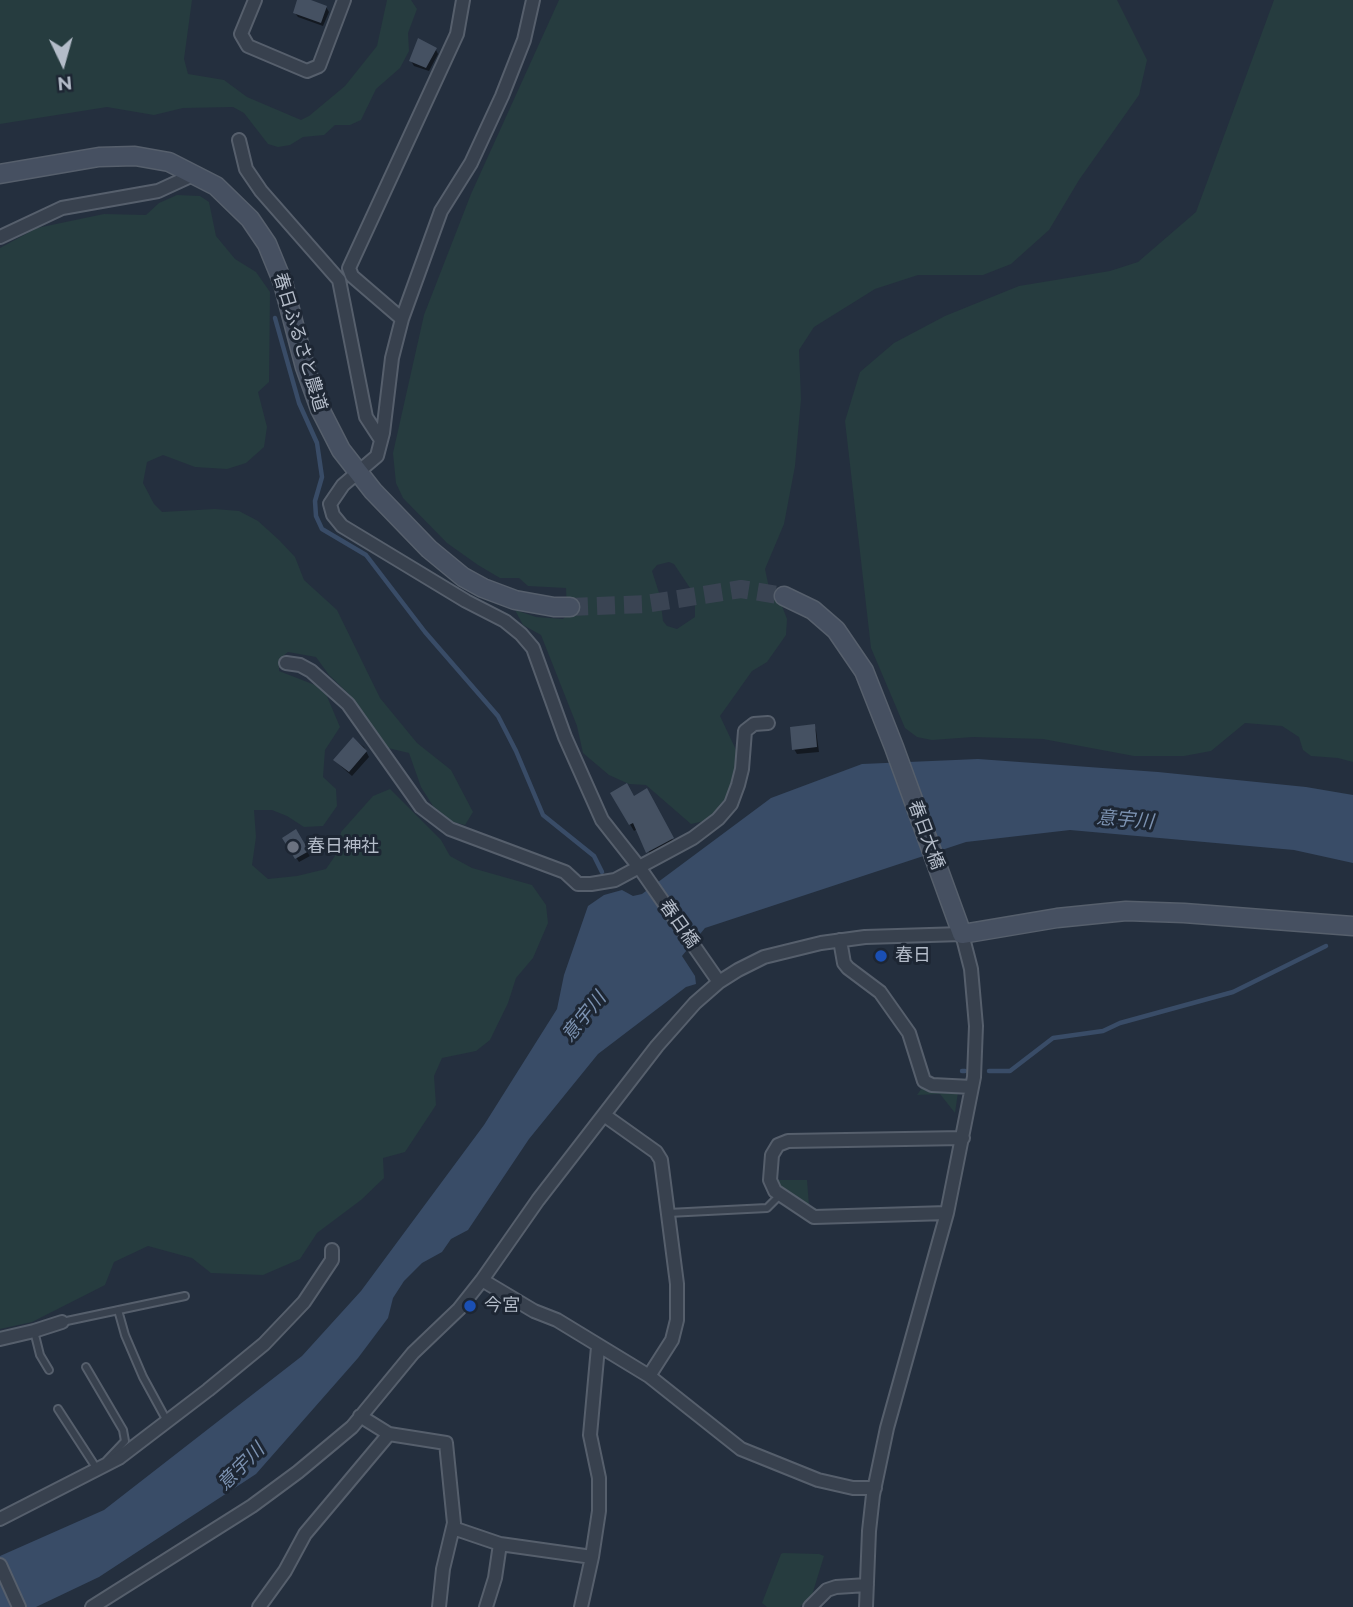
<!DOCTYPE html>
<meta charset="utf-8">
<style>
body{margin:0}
#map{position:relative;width:1353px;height:1607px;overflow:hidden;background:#242f3e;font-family:Raleway,sans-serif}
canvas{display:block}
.north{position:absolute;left:28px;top:28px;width:70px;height:70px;-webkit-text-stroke:5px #1d2633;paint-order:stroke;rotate:175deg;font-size:19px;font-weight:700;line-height:28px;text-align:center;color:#b4bcc9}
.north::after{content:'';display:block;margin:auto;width:24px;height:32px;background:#b4bcc9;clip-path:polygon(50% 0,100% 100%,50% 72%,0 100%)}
</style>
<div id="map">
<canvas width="1353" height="1607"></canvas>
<div class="north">N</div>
</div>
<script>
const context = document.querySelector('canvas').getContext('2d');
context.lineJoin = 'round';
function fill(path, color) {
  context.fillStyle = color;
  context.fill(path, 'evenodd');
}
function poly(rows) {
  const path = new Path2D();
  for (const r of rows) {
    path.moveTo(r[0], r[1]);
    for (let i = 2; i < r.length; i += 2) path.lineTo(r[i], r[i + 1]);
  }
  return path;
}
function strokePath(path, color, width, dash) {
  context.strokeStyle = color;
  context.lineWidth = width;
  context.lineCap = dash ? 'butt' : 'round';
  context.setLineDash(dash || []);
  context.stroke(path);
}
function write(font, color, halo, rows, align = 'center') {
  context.font = font + ' Raleway,"Noto Sans JP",sans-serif';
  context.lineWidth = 6;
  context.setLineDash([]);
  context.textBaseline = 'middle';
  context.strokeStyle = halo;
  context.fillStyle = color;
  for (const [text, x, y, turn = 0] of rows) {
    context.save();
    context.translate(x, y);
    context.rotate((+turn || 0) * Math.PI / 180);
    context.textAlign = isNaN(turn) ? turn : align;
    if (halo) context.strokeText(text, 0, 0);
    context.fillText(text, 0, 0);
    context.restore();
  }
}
fill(poly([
 [0,0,192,0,184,59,188,74,224,80,247,97,301,120,309,116,345,86,377,46,387,0,411,0,417,9,408,33,409,51,400,68,376,89,361,120,350,125,335,125,324,135,303,137,290,145,278,147,268,144,244,113,233,107,183,108,154,115,107,107,0,124],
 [559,0,1117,0,1147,60,1139,95,1079,180,1049,230,1011,264,983,275,918,275,875,289,814,327,799,350,801,399,795,466,784,524,765,569,769,588,782,606,787,619,786,635,767,662,752,671,720,716,737,752,734,786,729,803,713,819,691,824,646,785,629,784,609,775,583,753,577,726,541,635,523,625,515,610,536,617,563,619,567,615,566,588,528,586,519,578,500,578,478,565,447,543,403,498,396,483,393,453,424,315,471,194],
 [669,562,674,564,690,588,695,601,695,617,677,629,667,626,663,621,660,596,652,571,657,565],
 [1274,0,1353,0,1353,762,1338,758,1311,756,1303,750,1299,737,1282,726,1245,723,1211,751,1184,756,1134,756,1043,739,973,737,932,740,917,737,905,728,871,648,845,421,860,372,894,343,945,316,1019,286,1110,271,1138,262,1196,212],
 [177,195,200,196,209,202,216,236,235,259,256,272,270,292,269,382,258,392,267,427,264,447,246,463,227,469,195,467,163,455,147,462,143,483,154,504,162,512,215,509,239,511,258,521,279,540,295,557,304,580,337,610,380,698,417,743,451,770,473,812,465,825,453,822,433,806,421,787,409,753,388,748,350,695,329,675,316,657,288,652,279,659,279,671,315,685,326,694,340,727,325,750,323,777,336,789,337,806,323,826,304,827,287,816,272,810,254,810,256,837,252,865,268,879,297,876,326,869,337,853,341,832,373,796,390,789,441,840,450,856,472,868,532,885,546,905,548,923,533,958,516,978,508,1003,490,1040,476,1051,442,1058,434,1076,436,1105,405,1152,383,1158,384,1178,361,1200,317,1233,300,1259,263,1275,211,1273,192,1258,148,1246,114,1262,105,1285,32,1322,0,1329,0,248,37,228,104,214,146,215,159,203],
 [935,1087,958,1092,955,1113,940,1094,917,1095,922,1088],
 [776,1180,807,1180,809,1206,779,1188],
 [783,1553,819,1554,824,1556,812,1595,800,1607,767,1607,762,1603,781,1554]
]), '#263c3f');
fill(poly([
 [978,759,1158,772,1306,787,1353,795,1353,863,1294,850,1070,830,966,842,705,928,682,956,695,976,696,984,686,987,598,1054,529,1139,468,1230,451,1239,442,1252,422,1263,404,1281,393,1298,388,1318,358,1358,256,1474,99,1577,36,1607,0,1607,0,1556,104,1510,302,1356,361,1291,484,1125,557,1009,564,975,588,906,604,895,622,890,633,896,642,894,771,798,862,764]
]), '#394c67');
fill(poly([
 [299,0,306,0,326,7,329,12,323,26,298,17,295,13],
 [436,50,438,54,429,71,414,66,411,61],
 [814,726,816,730,819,752,797,754,794,749],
 [354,739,364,747,369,757,352,776,335,761],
 [646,791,676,846,652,858,637,829,634,831,612,794,633,798],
 [295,832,310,856,299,862,284,838]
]), '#0007');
strokePath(poly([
 [275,318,299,403,317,443,322,477,315,501,316,516,322,529,366,555,425,632,498,716,516,751,543,815,594,856,602,872],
 [962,1071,965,1071],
 [989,1071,1010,1071,1053,1038,1103,1031,1120,1023,1233,992,1326,946]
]), '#394c67', 4.5);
fill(poly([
 [297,0,311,0,327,6,321,23,293,13],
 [418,38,437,48,426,68,409,61],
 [815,724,817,747,792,750,790,727],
 [353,737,367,751,349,772,333,760],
 [627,783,634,796,647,788,674,838,646,853,633,823,629,825,610,793],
 [296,829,309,851,295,859,282,838]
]), '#455162');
strokePath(poly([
 [570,607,646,604,741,589,784,596]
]), '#3a4453', 18, [18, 9]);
const lane = poly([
 [668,1213,767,1208,780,1195],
 [118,1310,125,1335,143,1377,167,1421],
 [62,1322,185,1296],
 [34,1331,40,1355,49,1370],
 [86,1367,123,1430,125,1441,107,1460],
 [58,1409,97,1469]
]);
const street = poly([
 [255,0,241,34,248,46,307,71,319,66,344,0],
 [533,0,524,40,502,96,471,163,441,211,402,319,392,358,383,433,377,456,343,485,330,504,333,515,342,526,466,601,505,621,521,634,533,648,565,737,602,820,639,867,719,982],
 [239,140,246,169,261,191,339,280,366,417,381,440],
 [0,237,62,208,158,191,195,174],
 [402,319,352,276,349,268,457,34,463,0],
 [286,663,300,665,311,671,348,704,421,807,450,829,565,872,578,884,591,884,615,880,693,838,718,819,731,804,738,785,742,769,745,731,754,724,768,723],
 [840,940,844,963,848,968,880,992,909,1033,924,1081,932,1085,972,1087],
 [604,1115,656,1152,661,1160,677,1284,677,1320,672,1340,649,1376],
 [947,1213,814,1217,775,1191,770,1180,772,1155,778,1145,788,1141,963,1138],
 [482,1280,534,1311,557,1320,649,1376,741,1449,818,1480,853,1488,875,1488],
 [0,1339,34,1331,62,1322],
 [360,1416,389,1434,446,1443,454,1523,443,1569,439,1607],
 [0,1519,119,1458,208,1390,264,1344,304,1302,332,1260,332,1250],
 [453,1528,500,1544,592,1557],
 [0,1565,19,1607],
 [92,1607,252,1506,298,1472,352,1427,413,1353,459,1309,482,1280,538,1200,657,1046,695,1003,719,982,738,970,764,957,821,943,865,937,962,934,971,969,976,1026,974,1077,947,1213,887,1428,873,1495,869,1531,866,1607],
 [259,1607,285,1571,305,1534,389,1434],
 [486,1607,495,1578,500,1544],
 [581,1607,592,1557,599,1511,599,1478,590,1435,598,1347],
 [810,1607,827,1590,836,1587,867,1585]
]);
const secondary = poly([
 [0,174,99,157,135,156,169,162,216,186,250,219,267,244,283,283,305,367,320,409,341,450,373,491,429,549,463,577,483,588,515,600,554,607,570,607],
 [784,596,813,610,836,630,864,671,894,747,962,934,1057,918,1126,911,1184,913,1353,926]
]);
strokePath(lane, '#565f6c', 10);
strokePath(street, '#565f6c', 16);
strokePath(secondary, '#565f6c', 21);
strokePath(lane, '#38414e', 6);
strokePath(street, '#38414e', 12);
strokePath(secondary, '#465061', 18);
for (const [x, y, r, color] of [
 [293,847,7,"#6b7280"],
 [881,956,7,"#1a4fb4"],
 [470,1306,7,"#1a4fb4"]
]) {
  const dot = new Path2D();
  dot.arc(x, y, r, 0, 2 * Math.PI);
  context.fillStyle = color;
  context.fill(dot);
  strokePath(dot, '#1d2633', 2.5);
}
write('18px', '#b4bcc9', '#1d2633', [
 ["春日ふるさと農道",300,342,73],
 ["春日大橋",926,835,70],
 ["春日橋",679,924,55]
]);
write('18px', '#b4bcc9', '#1d2633', [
 ["春日神社",307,847],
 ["春日",895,956],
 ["今宮",484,1306]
], 'left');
write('italic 19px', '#7c92b1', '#1d2633', [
 ["意宇川",1125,820,5],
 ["意宇川",584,1017,-51],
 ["意宇川",241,1467,-45]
]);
</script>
